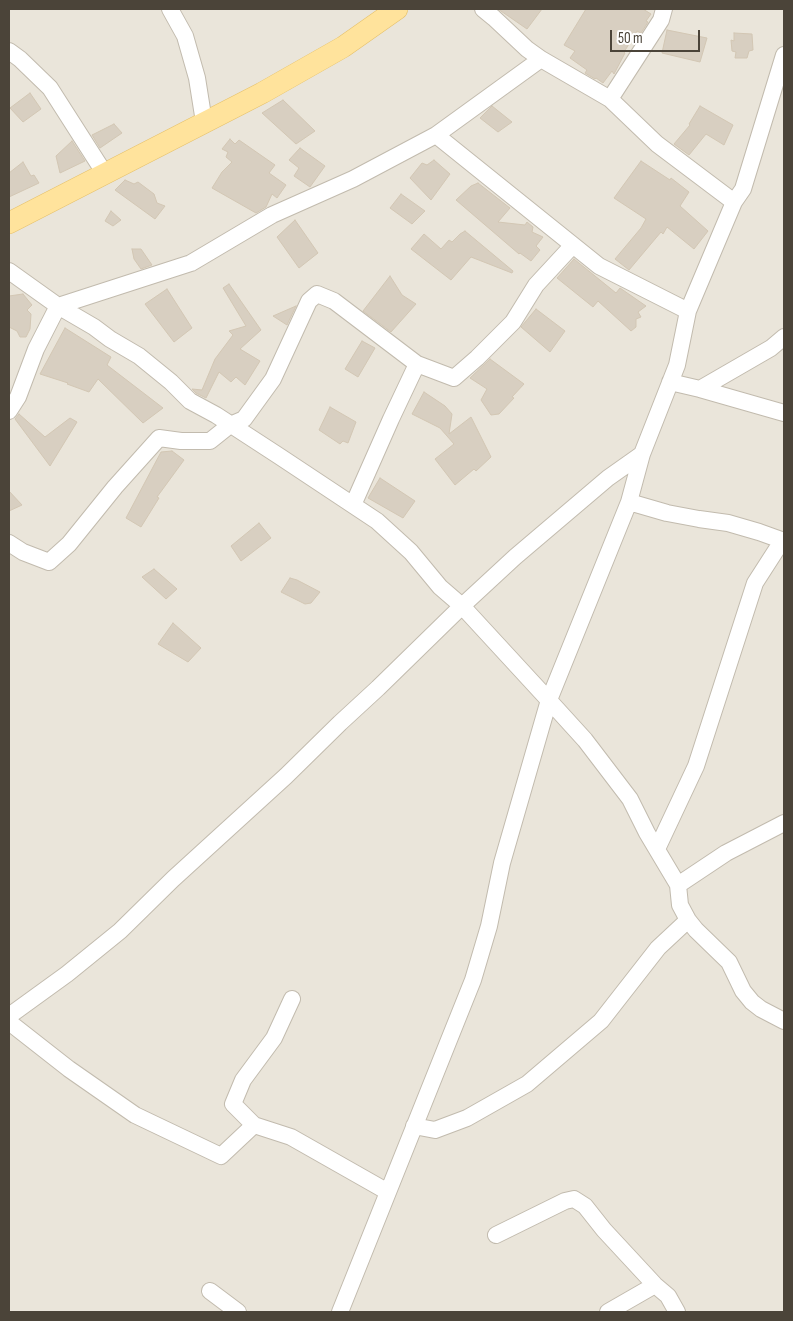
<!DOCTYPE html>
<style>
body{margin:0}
#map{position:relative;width:793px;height:1321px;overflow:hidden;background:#f6f3ec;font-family:"Sofia Sans Condensed",sans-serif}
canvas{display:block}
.frame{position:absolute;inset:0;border:10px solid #4b4439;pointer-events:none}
.scale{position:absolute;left:610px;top:30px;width:90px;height:22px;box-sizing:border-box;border:2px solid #4b4439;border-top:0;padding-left:6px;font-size:15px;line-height:18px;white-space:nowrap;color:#4b4439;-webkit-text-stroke:4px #fff;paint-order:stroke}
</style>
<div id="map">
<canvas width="793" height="1321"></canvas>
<div class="frame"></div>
<div class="scale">50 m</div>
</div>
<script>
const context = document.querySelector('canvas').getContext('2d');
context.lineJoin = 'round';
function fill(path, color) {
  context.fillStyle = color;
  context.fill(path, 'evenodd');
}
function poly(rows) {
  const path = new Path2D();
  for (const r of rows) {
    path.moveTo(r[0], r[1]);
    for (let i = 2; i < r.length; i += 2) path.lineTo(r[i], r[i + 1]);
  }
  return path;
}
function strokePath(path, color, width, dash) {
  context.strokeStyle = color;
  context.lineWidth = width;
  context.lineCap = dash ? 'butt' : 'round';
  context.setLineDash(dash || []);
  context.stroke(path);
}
fill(poly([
 [9,9,784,9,784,1312,9,1312]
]), '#eae5da');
const building = poly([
 [498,9,542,9,527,29,498,9],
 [586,9,643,9,651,14,646,21,648,22,641,33,637,31,624,52,625,53,614,74,612,71,603,83,596,78,595,79,585,73,587,70,570,58,575,51,564,45,586,9],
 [667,30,707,38,700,62,662,53,667,30],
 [734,33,752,34,753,50,749,51,747,58,735,58,736,52,732,51,731,40,734,41,734,33],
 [30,93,41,109,23,122,10,108,30,93],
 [283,100,315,131,296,144,262,113,283,100],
 [492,106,512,122,498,132,480,118,492,106],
 [700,106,733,125,724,145,706,134,689,155,674,144,690,125,689,124,700,106],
 [114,124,122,133,100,148,92,135,114,124],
 [230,139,235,144,239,140,275,165,269,173,286,185,277,198,272,194,266,207,256,213,212,188,222,172,232,162,226,157,228,152,222,149,230,139],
 [72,141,85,161,60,173,56,156,72,141],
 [300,148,325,166,310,187,294,176,299,168,289,160,300,148],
 [434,160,450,174,431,200,410,178,422,163,427,165,434,160],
 [641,161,670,180,671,178,689,192,680,206,708,231,694,249,667,227,663,234,661,232,629,270,615,259,641,228,646,219,614,198,641,161],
 [23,162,31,176,34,175,39,183,9,197,9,173,23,162],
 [125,180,134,184,138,182,154,194,157,203,165,206,155,219,115,190,125,180],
 [478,183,510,208,498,222,525,225,527,222,533,227,532,232,543,237,536,246,540,250,531,261,520,253,519,254,456,200,471,186,478,183],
 [401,194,425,211,412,224,390,208,401,194],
 [111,211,121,220,113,226,105,221,111,211],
 [295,220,318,253,299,268,277,237,295,220],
 [465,231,513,271,512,273,471,257,451,280,411,249,424,234,441,249,449,240,452,242,460,234,465,231],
 [132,249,141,249,152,265,141,269,134,259,132,249],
 [574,259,616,293,620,288,646,306,638,312,641,317,636,319,636,327,631,331,598,301,593,307,557,278,574,259],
 [390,276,402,295,416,304,391,332,363,311,390,276],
 [229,284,261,330,240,349,260,361,245,385,236,377,231,382,219,372,206,398,196,393,192,389,202,390,215,359,233,335,229,331,246,326,223,288,229,284],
 [167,289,192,328,174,342,145,304,167,289],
 [23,294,32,305,27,310,31,314,30,329,26,337,20,337,17,331,9,327,9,296,23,294],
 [296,306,287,325,273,316,296,306],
 [536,309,565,331,550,352,521,327,536,309],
 [65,328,111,357,107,365,163,408,143,423,98,379,89,392,67,384,68,383,40,374,65,328],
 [362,341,375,348,358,377,345,369,362,341],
 [490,359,524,384,512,397,514,398,499,414,491,415,481,400,487,389,470,378,490,359],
 [424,392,445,406,452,414,449,434,471,417,491,457,476,471,474,469,455,485,435,459,454,444,440,428,412,414,424,392],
 [330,407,356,422,348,443,343,441,340,444,319,430,330,407],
 [19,414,45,437,70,418,77,422,50,466,15,419,19,414],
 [172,451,184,460,157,497,159,498,141,527,126,518,161,452,172,451],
 [380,478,415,501,403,518,368,498,380,478],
 [9,491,22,505,9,511,9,491],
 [259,523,271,538,241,561,231,546,259,523],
 [154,569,177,589,166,599,142,577,154,569],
 [290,578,297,580,320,592,311,603,305,604,281,592,290,578],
 [173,623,201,648,188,662,158,644,173,623]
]);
fill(building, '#d8cfc1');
strokePath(building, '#d3c7b4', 1);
const minor = poly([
 [170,9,185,36,197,78,204,122],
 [483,9,494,18,527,49,541,59,610,99,657,144,734,202],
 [9,51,20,59,50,88,105,174],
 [610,99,661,20,664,9],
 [436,135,599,266,688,311],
 [9,271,58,306,94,327,110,339,139,356,171,382,190,401,216,415,279,456,377,521,411,552,440,587,462,606,555,707,585,740,630,799,647,833,678,885,680,905,688,920,696,930,729,962,743,991,752,1002,761,1009,784,1021],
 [670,382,700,389,771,348,784,337],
 [700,389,784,413],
 [9,411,18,397,36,349,58,306,191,263,272,215,353,179,436,135,541,59],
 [629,502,667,513,699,519,728,523,759,532,784,541],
 [353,505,391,419,417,364],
 [9,543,23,552,49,562,69,544,115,487,159,438,181,441,210,441,230,425,244,419,273,379,309,301,317,294,334,301,417,364,454,378,477,358,513,322,536,285,573,245],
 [657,849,696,766,755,583,782,541],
 [678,885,726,853,784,823],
 [9,1016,67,974,120,931,173,879,286,776,340,723,378,688,462,606,515,557,608,478,642,454],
 [9,1022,69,1069,135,1115,221,1156,254,1125,291,1137,388,1192],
 [254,1125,233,1104,243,1080,274,1038,292,999],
 [414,1126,435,1130,467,1118,527,1084,601,1021,658,948,688,920],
 [496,1235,565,1201,574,1199,585,1206,604,1230,655,1285,668,1296,677,1312],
 [210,1291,238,1312],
 [340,1312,473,980,489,926,502,863,549,700,629,502,642,454,677,365,688,311,734,202,743,189,784,55],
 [608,1312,655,1285]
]);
const major = poly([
 [9,223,262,93,343,47,397,9]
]);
strokePath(minor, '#c2bbae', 18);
strokePath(major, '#e6c16a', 22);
strokePath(minor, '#fff', 16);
strokePath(major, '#ffe39c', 21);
</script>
